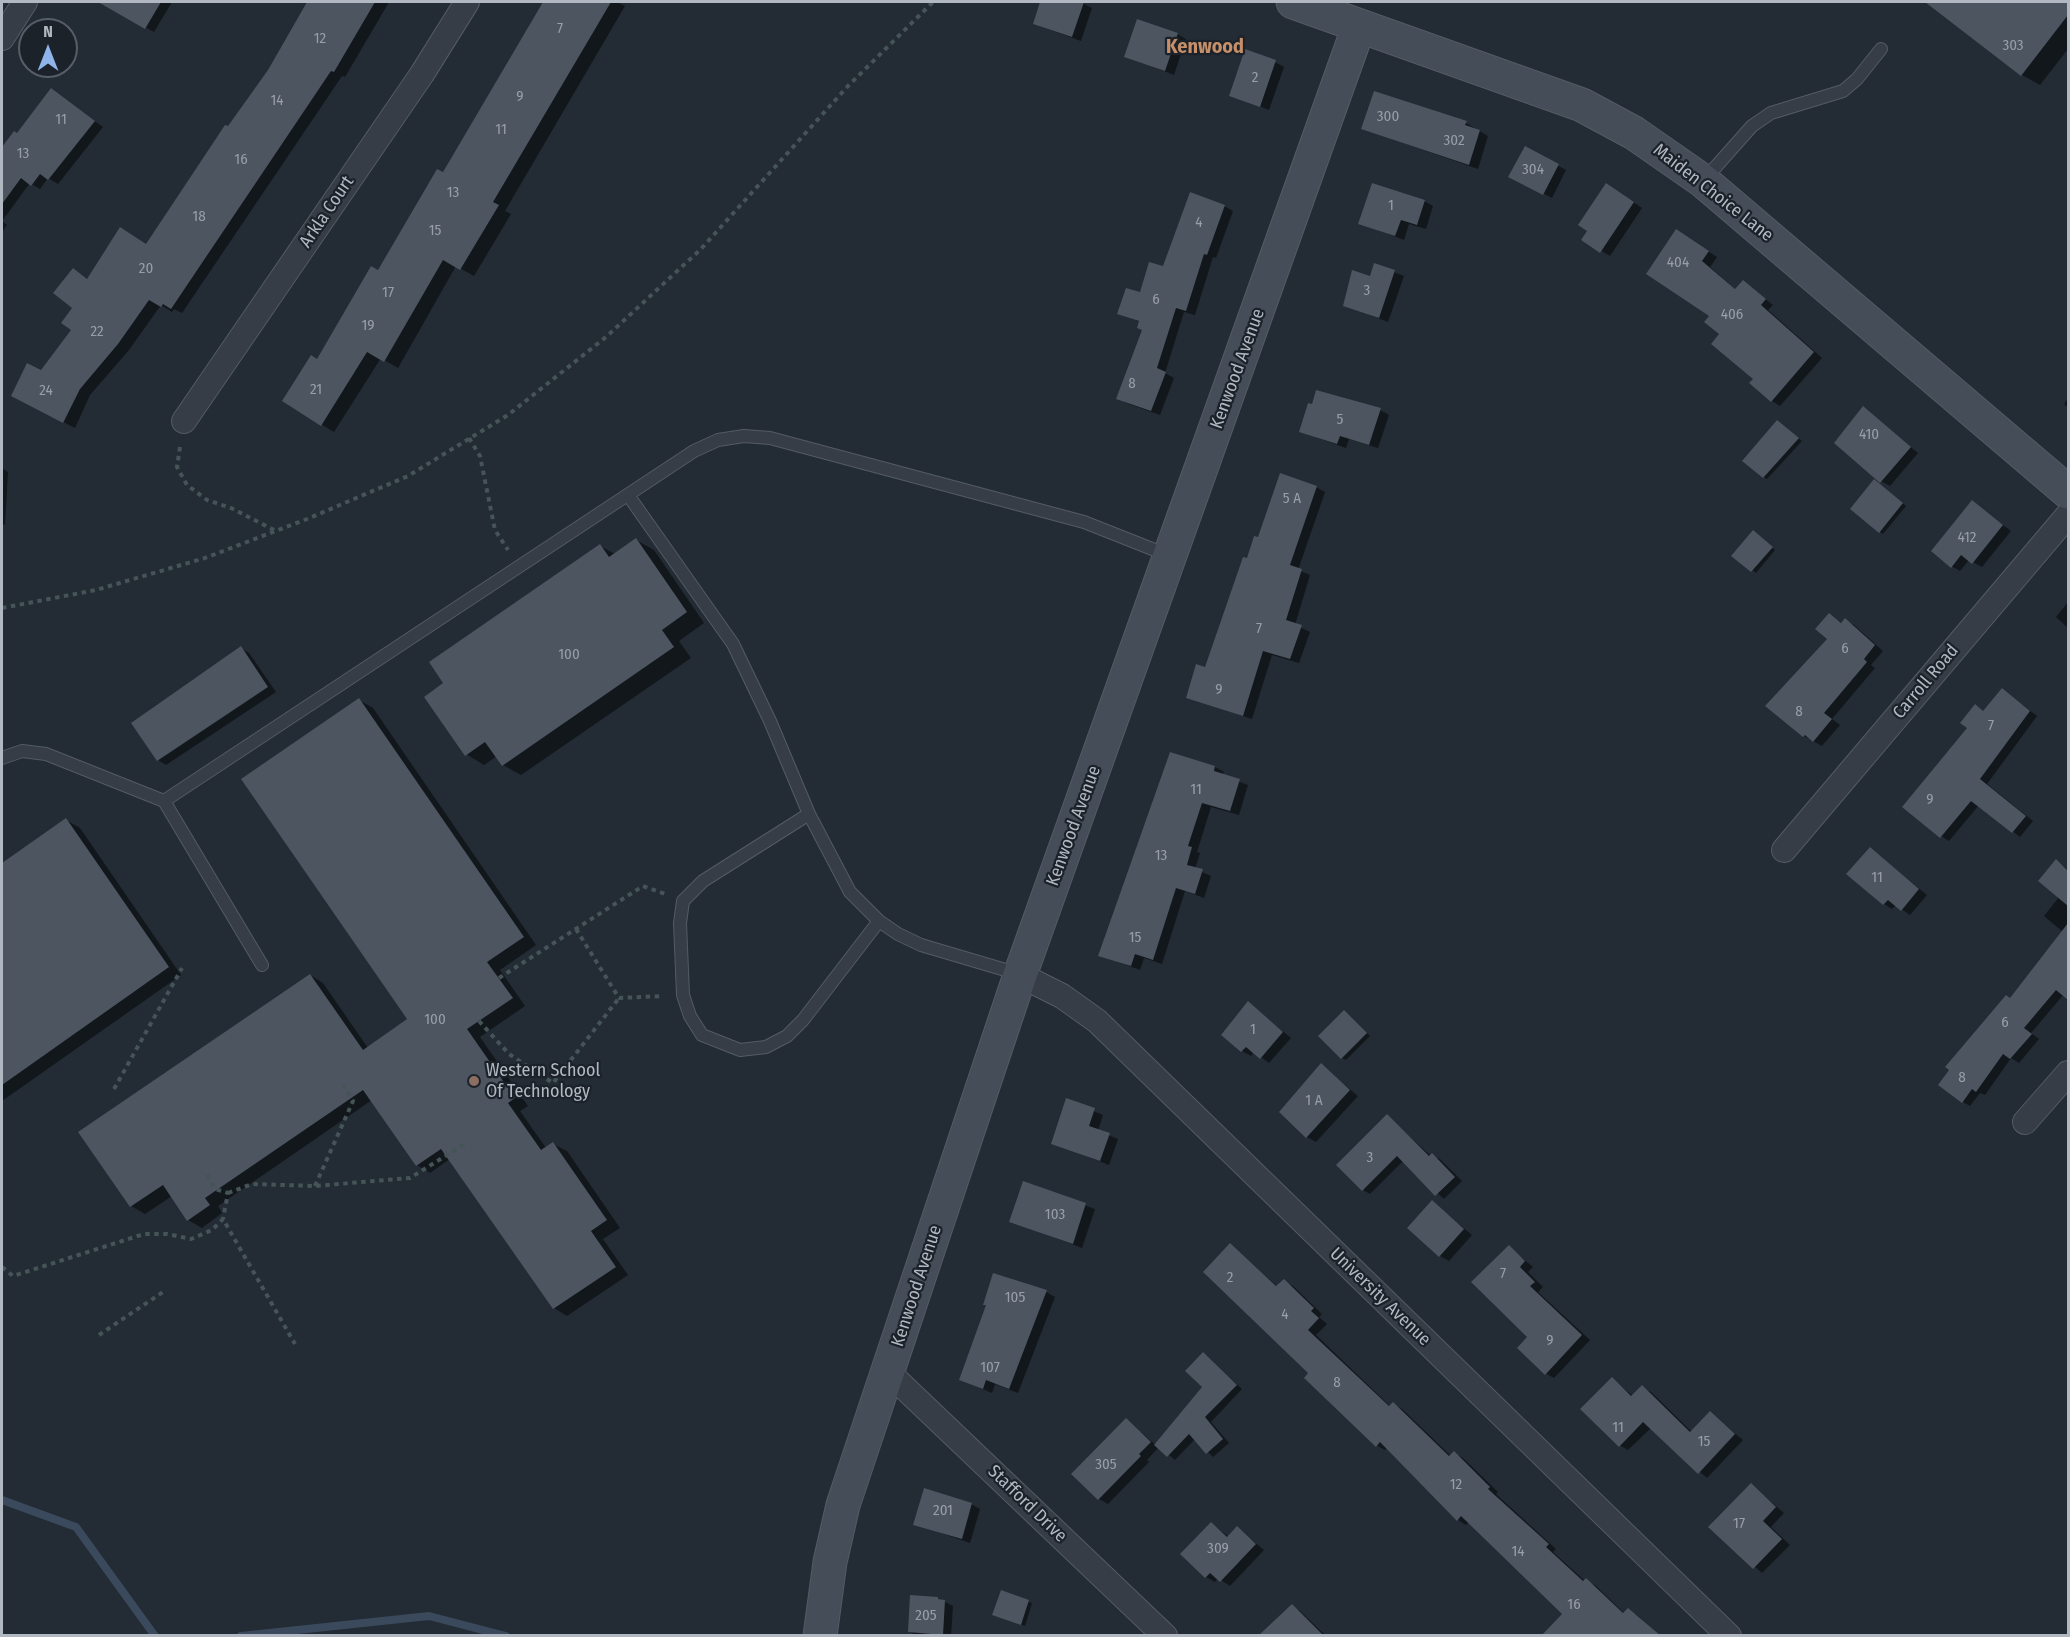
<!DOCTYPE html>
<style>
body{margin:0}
#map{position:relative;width:2070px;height:1637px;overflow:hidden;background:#232b35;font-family:"Fira Sans Condensed",sans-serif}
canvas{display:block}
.frame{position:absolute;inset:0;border:3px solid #b1b8c2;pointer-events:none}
.north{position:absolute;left:18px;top:18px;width:60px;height:60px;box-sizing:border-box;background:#1c222a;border:2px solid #585e67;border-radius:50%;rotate:0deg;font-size:16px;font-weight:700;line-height:24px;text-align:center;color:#b1b8c2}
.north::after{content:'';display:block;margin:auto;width:21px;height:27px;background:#8fb4e9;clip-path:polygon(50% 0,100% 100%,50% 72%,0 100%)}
</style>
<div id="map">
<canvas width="2070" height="1637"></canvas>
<div class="frame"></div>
<div class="north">N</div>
</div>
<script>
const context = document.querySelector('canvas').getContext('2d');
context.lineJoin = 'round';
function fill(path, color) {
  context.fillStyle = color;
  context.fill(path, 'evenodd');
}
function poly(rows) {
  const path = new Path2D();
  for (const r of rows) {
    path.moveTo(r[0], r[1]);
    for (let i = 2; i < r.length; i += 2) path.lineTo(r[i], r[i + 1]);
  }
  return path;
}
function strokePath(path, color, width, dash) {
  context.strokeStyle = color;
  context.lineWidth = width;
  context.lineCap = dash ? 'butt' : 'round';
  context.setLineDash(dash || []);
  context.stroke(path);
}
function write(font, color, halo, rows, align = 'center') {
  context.font = font + ' "Fira Sans Condensed",sans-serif';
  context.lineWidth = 4.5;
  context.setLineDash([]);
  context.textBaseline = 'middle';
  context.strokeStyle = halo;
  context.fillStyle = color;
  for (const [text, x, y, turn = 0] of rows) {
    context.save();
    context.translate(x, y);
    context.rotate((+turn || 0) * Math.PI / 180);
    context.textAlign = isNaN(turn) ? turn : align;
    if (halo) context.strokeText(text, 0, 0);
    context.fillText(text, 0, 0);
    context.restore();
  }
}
fill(poly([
 [99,2,172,2,154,32],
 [309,2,389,2,345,77,342,76,182,313,174,309,172,312,161,305,129,350,90,395,75,428,24,402,41,371,73,330,73,270,88,280,147,246,269,70],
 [545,2,617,2,625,6,505,211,511,214,474,276,456,266,398,368,381,358,334,432,321,424,318,361,444,174],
 [1042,2,1080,2,1092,8,1081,41,1034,24],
 [1927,2,2068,2,2068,49,2040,85,2022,75],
 [1177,34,1186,39,1174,75,1126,56],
 [1275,62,1284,67,1269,110,1231,95],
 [51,90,103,127,58,184,48,178,40,189,30,183,2,221,2,150,14,133,18,135],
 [1466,123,1488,136,1478,169,1363,129],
 [1525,148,1566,170,1552,198,1519,181],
 [1615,190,1642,208,1610,256,1583,240],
 [1424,201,1433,206,1426,229,1409,224,1404,240,1360,223],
 [1224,206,1233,211,1216,258,1213,257,1195,315,1184,312,1165,373,1174,378,1160,415,1126,403,1118,398,1143,330,1140,322,1119,314],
 [2,221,7,225,2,232],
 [1685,236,1717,257,1710,267,1736,290,1743,282,1773,305,1768,310,1822,358,1780,406,1772,401,1721,334,1712,316],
 [1375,265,1404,276,1388,322,1345,305,1371,278],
 [2068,398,2068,408,2064,404],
 [1863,408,1918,453,1890,486,1881,481],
 [1380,410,1389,415,1378,448,1349,439,1346,448,1301,432],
 [1781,424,1802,441,1767,479,1763,477],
 [2,468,8,472,5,525,2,524],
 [1878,484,1906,506,1883,534,1880,532],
 [1316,487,1325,492,1298,570,1310,575,1295,625,1310,632,1299,663,1272,655,1252,719,1187,697,1206,669,1248,559,1259,539],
 [1972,502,2011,531,1982,567,1969,560,1960,571,1951,566],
 [1757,534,1775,550,1756,573,1733,555],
 [636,540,654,550,704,623,679,641,691,658,521,775,503,765,497,756,484,765,466,754,600,546,615,554],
 [2068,602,2068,628,2056,617],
 [1829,615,1842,623,1845,620,1854,625,1883,651,1871,665,1875,668,1832,719,1840,725,1822,746,1804,736,1829,639],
 [241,648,249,653,276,692,166,765,158,760],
 [2002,689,2037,716,1987,784,2033,821,2020,837,1979,805,1949,841,1941,836,1969,728],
 [359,700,373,708,536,945,500,970,525,1006,480,1037,528,1106,520,1111,546,1148,553,1144,567,1151,620,1228,603,1239,628,1275,567,1316,554,1308,450,1159,430,1173,417,1165,372,1100,218,1206,222,1213,202,1228,188,1220,172,1196,145,1214,131,1206,310,975,323,983,368,1048,409,1020],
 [1171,754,1215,767,1224,772,1222,775,1248,785,1239,815,1211,807,1197,852,1200,853,1195,869,1211,876,1204,898,1185,891,1162,964,1144,958,1140,970,1100,955],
 [66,820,80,828,181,975,2,1101,2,865],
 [1870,849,1927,895,1910,915,1896,905,1892,909,1884,904],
 [2056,861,2068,870,2068,997,2064,994,2031,1033,2039,1039,2019,1063,2011,1058,1985,1095,1980,1093,1970,1106,1963,1102,2011,999,2063,932,2044,916,2059,897],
 [1248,1003,1291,1038,1269,1063,1254,1052,1251,1056,1242,1051,1223,1034],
 [1344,1012,1370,1036,1346,1060,1342,1058],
 [1321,1065,1358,1096,1316,1142,1307,1137],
 [1067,1100,1103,1115,1098,1131,1118,1139,1109,1165,1053,1143],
 [1387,1116,1431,1156,1440,1159,1462,1181,1444,1199,1403,1161,1370,1194,1363,1190],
 [1024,1183,1095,1209,1082,1248,1011,1221],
 [1432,1202,1472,1235,1449,1261,1440,1256],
 [1231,1245,1278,1287,1284,1281,1293,1286,1322,1314,1319,1317,1327,1324,1316,1335,1391,1407,1393,1404,1402,1409,1451,1456,1454,1453,1463,1458,1498,1492,1496,1494,1556,1549,1553,1552,1585,1581,1595,1585,1625,1614,1628,1610,1637,1615,1661,1636,1601,1636,1469,1522,1466,1525,1458,1520,1388,1448,1385,1450,1376,1445,1310,1373],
 [1509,1247,1533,1267,1528,1272,1543,1287,1538,1292,1590,1340,1554,1378,1545,1373],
 [1046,1292,1055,1297,1018,1393,995,1384,992,1393,961,1380],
 [1203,1354,1242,1389,1211,1422,1229,1443,1213,1457,1195,1439,1175,1460,1159,1447,1147,1460,1149,1462,1108,1504,1099,1499,1073,1474,1126,1420,1156,1445,1204,1387],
 [1612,1379,1633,1396,1642,1387,1651,1392,1692,1432,1710,1413,1743,1440,1707,1478,1651,1428,1628,1450,1619,1445],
 [1751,1485,1784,1513,1771,1527,1790,1545,1762,1573,1711,1527],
 [971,1504,980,1509,970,1543,915,1524],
 [1212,1524,1229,1537,1238,1528,1264,1550,1230,1586,1218,1578,1215,1582,1206,1577],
 [1002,1592,1032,1603,1025,1626,998,1616],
 [937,1598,953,1606,951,1636,917,1636,909,1631],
 [1292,1606,1300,1611,1326,1636,1270,1636,1266,1631]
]), '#0007');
strokePath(poly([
 [2,1500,76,1527,155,1636],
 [241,1636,429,1616,506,1636]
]), '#3a495c', 8);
fill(poly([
 [98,2,161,2,145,29],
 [307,2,375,2,334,72,331,71,171,309,163,304,161,307,149,300,118,344,80,389,63,423,11,396,27,363,41,370,71,330,61,323,72,308,53,293,73,268,87,279,120,227,146,244,225,125,228,126,268,70],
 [543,2,611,2,493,202,499,205,460,270,443,260,384,362,367,352,321,426,282,401,311,355,317,359,371,266,378,270,437,169,443,172],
 [1040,2,1084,2,1072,37,1033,24],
 [1925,2,2068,2,2068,15,2021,76],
 [1137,19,1178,33,1165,71,1124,57],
 [1245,49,1276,60,1260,107,1229,96],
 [51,88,95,121,48,180,40,174,31,186,21,178,2,204,2,147,14,131,17,133],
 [1374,91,1467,121,1465,125,1480,130,1469,165,1361,129],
 [1525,146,1559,164,1543,195,1508,177],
 [1372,183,1425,200,1417,225,1401,220,1395,236,1358,224],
 [1606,183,1634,202,1600,253,1581,240,1587,231,1578,225],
 [1190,192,1225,205,1207,255,1204,254,1186,311,1176,308,1157,368,1166,372,1151,411,1116,399,1142,330,1137,328,1139,321,1117,314,1126,288,1140,292,1149,262,1163,266],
 [1676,229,1709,251,1702,261,1735,289,1743,280,1766,299,1761,305,1814,352,1771,402,1749,383,1753,379,1711,344,1719,334,1704,322,1709,316,1646,274],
 [1374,263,1395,270,1379,318,1343,306,1352,270,1370,276],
 [1316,390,1381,408,1369,445,1340,436,1337,444,1299,432,1308,403,1312,404],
 [1863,406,1911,447,1880,483,1834,443],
 [1777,420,1799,438,1763,478,1742,461],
 [1280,473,1317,486,1290,565,1302,569,1286,620,1302,625,1290,659,1263,651,1243,716,1186,698,1196,664,1205,667,1243,557,1247,558,1254,536,1258,537],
 [1874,479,1903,503,1879,533,1850,509],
 [1972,500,2003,525,1972,564,1961,555,1951,568,1931,551],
 [1753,530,1773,547,1751,572,1731,556],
 [636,538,687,612,662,630,674,647,502,766,485,742,465,756,424,697,443,683,429,662,600,544,609,557],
 [1829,613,1841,623,1845,618,1875,645,1864,659,1867,662,1824,713,1832,719,1813,742,1805,735,1803,737,1765,706,1827,639,1815,629],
 [241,646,268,687,157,761,131,723],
 [2002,688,2030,711,1980,779,2026,816,2012,833,1971,801,1940,838,1902,807,1967,728,1960,723,1975,704,1983,711],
 [359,698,524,937,487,962,513,998,467,1029,515,1098,508,1103,541,1150,553,1142,607,1220,591,1231,616,1267,553,1309,441,1149,416,1166,363,1090,205,1198,210,1205,187,1221,163,1185,130,1207,78,1132,310,974,363,1050,407,1019,241,779],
 [1170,752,1215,766,1214,771,1240,779,1230,811,1202,803,1188,846,1192,847,1187,865,1203,869,1195,894,1176,888,1153,960,1135,954,1131,966,1098,956],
 [66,818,169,967,2,1085,2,863],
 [1870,847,1919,889,1901,911,1888,900,1883,905,1846,874],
 [2056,859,2068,871,2068,906,2038,881],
 [2068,923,2068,1000,2056,990,2024,1028,2032,1034,2010,1059,2003,1054,1976,1092,1972,1089,1962,1103,1938,1085,1949,1070,1945,1067,2006,995,2010,998],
 [1248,1001,1283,1032,1260,1059,1246,1047,1241,1052,1221,1035],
 [1344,1010,1367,1033,1341,1059,1318,1036],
 [1321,1063,1350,1090,1306,1138,1279,1112],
 [1066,1098,1095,1108,1089,1126,1110,1133,1100,1161,1051,1144],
 [1387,1114,1429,1156,1432,1153,1455,1177,1435,1196,1397,1156,1362,1191,1336,1165],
 [1023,1181,1086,1203,1073,1244,1009,1222],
 [1432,1200,1464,1229,1439,1257,1407,1228],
 [1230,1243,1276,1286,1284,1279,1314,1308,1311,1311,1319,1318,1308,1330,1389,1406,1393,1402,1449,1456,1454,1451,1490,1487,1488,1489,1549,1544,1546,1547,1583,1581,1586,1578,1623,1613,1628,1608,1660,1635,1542,1635,1562,1614,1461,1516,1457,1521,1380,1442,1376,1447,1304,1378,1308,1373,1203,1272],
 [1509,1245,1525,1261,1520,1267,1535,1282,1530,1286,1582,1335,1545,1375,1517,1348,1527,1337,1471,1282],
 [993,1273,1047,1290,1009,1389,986,1380,983,1389,959,1380,986,1305,983,1305],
 [1203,1352,1237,1385,1205,1417,1223,1439,1206,1454,1189,1434,1167,1457,1154,1445,1202,1387,1185,1371],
 [1612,1377,1631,1396,1642,1385,1690,1432,1710,1411,1735,1434,1698,1474,1643,1422,1619,1447,1580,1409],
 [1126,1418,1151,1442,1139,1454,1141,1456,1098,1500,1071,1474],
 [1751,1483,1776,1507,1763,1521,1782,1539,1753,1569,1708,1527],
 [924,1488,972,1503,962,1539,913,1525],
 [1211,1522,1227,1537,1237,1526,1256,1544,1220,1582,1210,1573,1205,1578,1180,1554],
 [1001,1590,1029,1600,1021,1625,992,1615],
 [910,1595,938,1597,938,1599,945,1600,943,1635,908,1632],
 [1292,1604,1323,1635,1259,1635]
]), '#4c5560');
const lane = poly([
 [1704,180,1752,126,1771,113,1843,91,1857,79,1881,49],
 [628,495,733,644,770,721,809,814,850,892,879,921,898,934,921,945,1019,974],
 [2,758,22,751,46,754,164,801,694,451,718,440,744,436,770,438,1084,522,1170,556],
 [164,801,262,965],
 [809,814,703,881,683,901,680,923,683,995,690,1016,702,1035,740,1050,766,1047,787,1036,803,1020,879,921]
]);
const street = poly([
 [2,38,25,2],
 [184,421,422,74,467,2],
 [1784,850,2068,515],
 [1020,975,1062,996,1097,1021,1729,1636],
 [2025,1122,2068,1073],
 [889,1373,1165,1636]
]);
const secondary = poly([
 [1293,2,1582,105,1634,133,1703,181,2068,492],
 [820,1636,830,1562,843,1505,1020,975,1359,26]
]);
strokePath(lane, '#545b64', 14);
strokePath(street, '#545b64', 26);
strokePath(secondary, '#545b64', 35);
strokePath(poly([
 [469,438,480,456,495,530,508,550],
 [180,447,177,467,187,485,207,500,231,508,276,531],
 [2,608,96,590,205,558,307,519,408,476,508,415,606,337,701,249,848,86,933,2],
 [576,929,619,998,663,996],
 [499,978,643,886,665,894],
 [479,1021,509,1054,553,1083,619,998],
 [114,1089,182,968],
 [207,1175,215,1189,228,1193,223,1219],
 [315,1186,353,1101,343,1085],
 [228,1193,252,1184,315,1186,410,1178,468,1142],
 [2,1267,13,1276,144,1234,167,1234,191,1239,212,1230,223,1219,295,1344],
 [99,1335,163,1292]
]), '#455456', 4, [4.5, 4.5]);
strokePath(lane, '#363d46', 12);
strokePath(street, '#363d46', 24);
strokePath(secondary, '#454d58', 33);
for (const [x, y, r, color] of [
 [474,1081,6,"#8d6e63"]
]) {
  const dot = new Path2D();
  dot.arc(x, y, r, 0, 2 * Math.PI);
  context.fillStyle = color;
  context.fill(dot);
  strokePath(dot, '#1c222a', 2);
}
write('15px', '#989faa', null, [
 ["7",560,29],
 ["12",320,39],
 ["303",2013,46],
 ["2",1255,78],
 ["9",520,97],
 ["14",277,101],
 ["300",1388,117],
 ["11",61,120],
 ["11",501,130],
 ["302",1454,141],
 ["13",23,154],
 ["16",241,160],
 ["304",1533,170],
 ["13",453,193],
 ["1",1391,206],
 ["18",199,217],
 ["4",1199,223],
 ["15",435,231],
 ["404",1678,263],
 ["20",146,269],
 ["3",1367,291],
 ["17",388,293],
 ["6",1156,300],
 ["406",1732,315],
 ["19",368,326],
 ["22",97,332],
 ["8",1132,384],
 ["21",316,390],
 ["24",46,391],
 ["5",1340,420],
 ["410",1869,435],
 ["5 A",1292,499],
 ["412",1967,538],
 ["7",1259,629],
 ["6",1845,649],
 ["100",569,655],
 ["9",1219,690],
 ["8",1799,712],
 ["7",1991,726],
 ["11",1196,790],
 ["9",1930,800],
 ["13",1161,856],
 ["11",1877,878],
 ["15",1135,938],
 ["100",435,1020],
 ["6",2005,1023],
 ["1",1253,1030],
 ["8",1962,1078],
 ["1 A",1314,1101],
 ["3",1370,1158],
 ["103",1055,1215],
 ["7",1503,1274],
 ["2",1230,1278],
 ["105",1015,1298],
 ["4",1285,1315],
 ["9",1550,1341],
 ["107",990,1368],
 ["8",1337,1383],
 ["11",1618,1428],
 ["15",1704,1442],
 ["305",1106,1465],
 ["12",1456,1485],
 ["201",943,1511],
 ["17",1739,1524],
 ["309",1218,1549],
 ["14",1518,1552],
 ["16",1574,1605],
 ["205",926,1616]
]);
write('18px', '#b1b8c2', '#1c222a', [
 ["Maiden Choice Lane",1713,193,38],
 ["Arkla Court",327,212,-56],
 ["Kenwood Avenue",1238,369,-70],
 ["Carroll Road",1926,682,-50],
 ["Kenwood Avenue",1074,826,-70],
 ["Kenwood Avenue",917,1286,-72],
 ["University Avenue",1380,1297,44],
 ["Stafford Drive",1027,1504,44]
]);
write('18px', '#b1b8c2', '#1c222a', [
 ["Western School",486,1071],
 ["Of Technology",486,1092]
], 'left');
write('bold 20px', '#c58f69', '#1c222a', [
 ["Kenwood",1205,47]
]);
</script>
